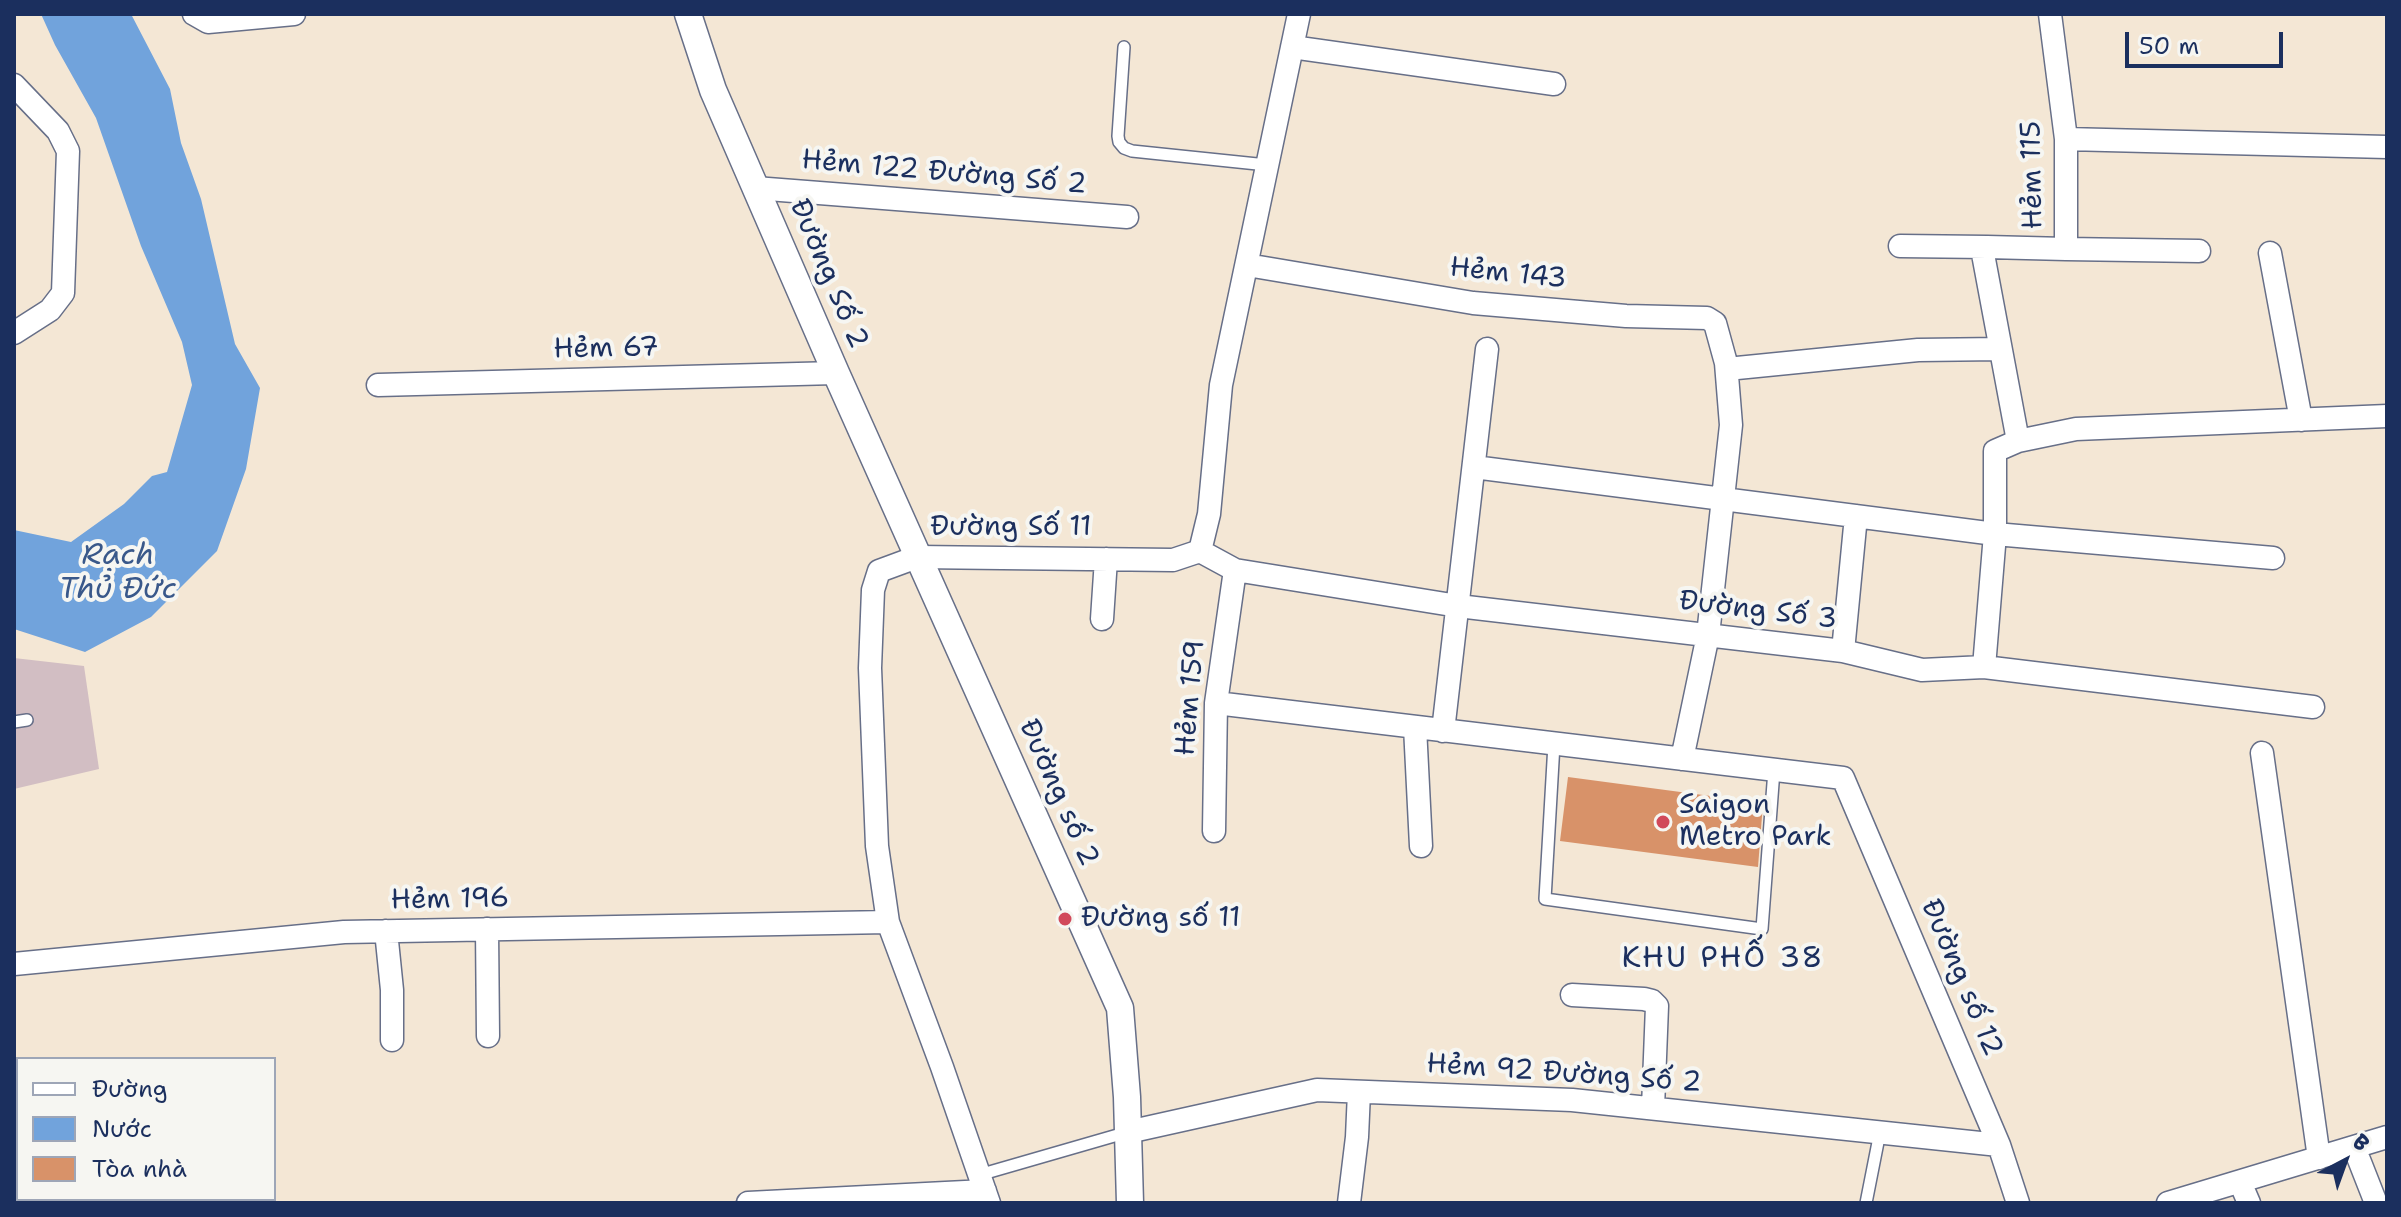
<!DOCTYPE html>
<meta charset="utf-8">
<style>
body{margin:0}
#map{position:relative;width:2401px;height:1217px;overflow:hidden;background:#f4e7d5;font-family:"Shantell Sans",sans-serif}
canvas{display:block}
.frame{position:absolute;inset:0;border:16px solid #1b2f5e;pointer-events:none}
.legend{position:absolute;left:16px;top:1057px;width:260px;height:144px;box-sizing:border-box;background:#f6f6f2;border:2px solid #9ea6b7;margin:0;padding:10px 14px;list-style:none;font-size:24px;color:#1b2f5e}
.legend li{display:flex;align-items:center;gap:16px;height:40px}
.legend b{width:40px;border:2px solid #9ea6b7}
.north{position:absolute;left:2305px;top:1121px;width:80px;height:80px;-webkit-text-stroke:6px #f6f6f2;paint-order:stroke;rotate:41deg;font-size:22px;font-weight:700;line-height:32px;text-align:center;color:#1b2f5e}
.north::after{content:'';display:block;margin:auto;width:28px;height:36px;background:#1b2f5e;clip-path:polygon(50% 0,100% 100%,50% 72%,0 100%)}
.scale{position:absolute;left:2125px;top:32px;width:158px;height:36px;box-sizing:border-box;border:4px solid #1b2f5e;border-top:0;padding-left:10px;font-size:24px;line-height:28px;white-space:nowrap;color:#1b2f5e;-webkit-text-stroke:6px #f6f6f2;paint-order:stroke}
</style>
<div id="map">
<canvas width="2401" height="1217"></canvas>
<div class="frame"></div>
<ul class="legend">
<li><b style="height:10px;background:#fff"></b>Đường</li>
<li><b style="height:22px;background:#71a3dc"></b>Nước</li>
<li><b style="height:22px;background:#d89269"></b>Tòa nhà</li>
</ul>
<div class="north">B</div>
<div class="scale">50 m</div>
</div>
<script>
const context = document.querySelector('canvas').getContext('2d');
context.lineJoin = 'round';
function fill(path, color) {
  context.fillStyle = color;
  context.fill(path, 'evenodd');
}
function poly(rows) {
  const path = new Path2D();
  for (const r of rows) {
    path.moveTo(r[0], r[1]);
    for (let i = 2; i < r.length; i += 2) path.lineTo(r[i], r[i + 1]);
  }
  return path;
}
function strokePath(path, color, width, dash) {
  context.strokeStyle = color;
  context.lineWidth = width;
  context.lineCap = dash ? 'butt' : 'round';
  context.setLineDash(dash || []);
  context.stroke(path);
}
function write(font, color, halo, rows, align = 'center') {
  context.font = font + ' "Shantell Sans",sans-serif';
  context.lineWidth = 8;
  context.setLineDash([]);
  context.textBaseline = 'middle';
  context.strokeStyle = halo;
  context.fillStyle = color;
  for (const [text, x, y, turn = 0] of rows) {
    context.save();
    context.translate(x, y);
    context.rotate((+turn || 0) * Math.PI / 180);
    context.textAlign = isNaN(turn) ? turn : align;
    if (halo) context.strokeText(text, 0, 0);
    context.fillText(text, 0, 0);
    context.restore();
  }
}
fill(poly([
 [14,658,84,666,99,769,14,789]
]), '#d2bec3');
fill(poly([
 [41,14,131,14,170,89,181,143,201,199,235,344,260,388,246,469,217,551,151,617,85,652,14,629,14,530,71,542,124,504,152,476,167,472,192,385,182,342,141,246,96,118,55,45]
]), '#71a3dc');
fill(poly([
 [1568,777,1763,803,1758,867,1560,841]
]), '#d89269');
const service = poly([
 [1124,47,1118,136,1119,142,1124,148,1132,151,1267,165],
 [14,722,27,720],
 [1554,744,1545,899,1762,929,1774,770],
 [979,1175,1128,1132],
 [1866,1203,1880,1132]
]);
const minor = poly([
 [194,14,208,22,294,14],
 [2050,14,2066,139,2066,249,2199,251],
 [1292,47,1554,84],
 [14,85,58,131,68,151,63,293,50,310,14,333],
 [2066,139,2387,147],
 [755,188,1127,217],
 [1900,246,1987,247],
 [2270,253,2301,420],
 [1247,265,1473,303,1626,316,1707,318,1715,323,1726,363,1731,425,1708,635,1682,759],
 [1727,369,1918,350,2000,349],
 [378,385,836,373],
 [2018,441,1983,254,1987,247,2066,249],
 [1474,467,1995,534,2273,558],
 [1200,551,1235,570,1458,606,1843,651,1922,670,1984,667,2313,707],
 [1200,551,1209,514,1221,385,1299,14],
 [1102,619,1106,559],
 [1843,651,1856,516],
 [1984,667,1995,534,1995,451,2018,441,2076,429,2387,416],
 [1216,703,1843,778,1999,1145,2018,1203],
 [1415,727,1421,846],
 [1443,731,1487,349],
 [2262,753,2319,1158],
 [1214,831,1216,703,1235,570],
 [487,929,488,1036],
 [386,931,392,990,392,1040],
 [14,964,344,932,888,922],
 [1572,995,1644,999,1652,1001,1657,1006,1653,1108],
 [1128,1132,1317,1090,1572,1100,1999,1145],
 [2354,1147,2376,1203],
 [2240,1182,2249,1203],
 [238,1203,238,1199],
 [748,1203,985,1191],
 [989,1203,942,1067,888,922,877,846,870,668,873,590,879,571,917,557,1173,560,1200,551],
 [1349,1203,1357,1137,1359,1092],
 [2168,1203,2387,1137]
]);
const tertiary = poly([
 [688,14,713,90,836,373,1120,1008,1127,1097,1130,1203]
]);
strokePath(service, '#676f88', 14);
strokePath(minor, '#676f88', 25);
strokePath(tertiary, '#676f88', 29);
strokePath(service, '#fff', 11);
strokePath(minor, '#fff', 22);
strokePath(tertiary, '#fff', 26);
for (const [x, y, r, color] of [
 [1663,822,8,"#d1495b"],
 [1065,919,8,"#d1495b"]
]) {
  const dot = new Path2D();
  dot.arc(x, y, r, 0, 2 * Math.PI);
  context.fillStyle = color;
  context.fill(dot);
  strokePath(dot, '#f6f6f2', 3);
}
write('28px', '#1b2f5e', '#f6f6f2', [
 ["Hẻm 122 Đường Số 2",944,173,5],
 ["Hẻm 115",2033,175,-91],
 ["Đường Số 2",828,274,67],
 ["Hẻm 143",1508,274,6],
 ["Hẻm 67",606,349,-1],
 ["Đường Số 11",1011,528],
 ["Đường Số 3",1758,611,7],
 ["Hẻm 159",1191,698,-85],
 ["Đường số 2",1058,793,66],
 ["Hẻm 196",450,900,-1],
 ["Đường số 12",1961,978,67],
 ["Hẻm 92 Đường Số 2",1564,1074,4]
]);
write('28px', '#1b2f5e', '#f6f6f2', [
 ["Saigon",1679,806],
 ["Metro Park",1679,838],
 ["Đường số 11",1081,919]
], 'left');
write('italic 30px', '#39588a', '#f6f6f2', [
 ["Rạch",118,556],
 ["Thủ Đức",118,590]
]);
context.letterSpacing = '2px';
write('30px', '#1b2f5e', '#f6f6f2', [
 ["KHU PHỐ 38",1723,959]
]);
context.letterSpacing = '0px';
</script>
